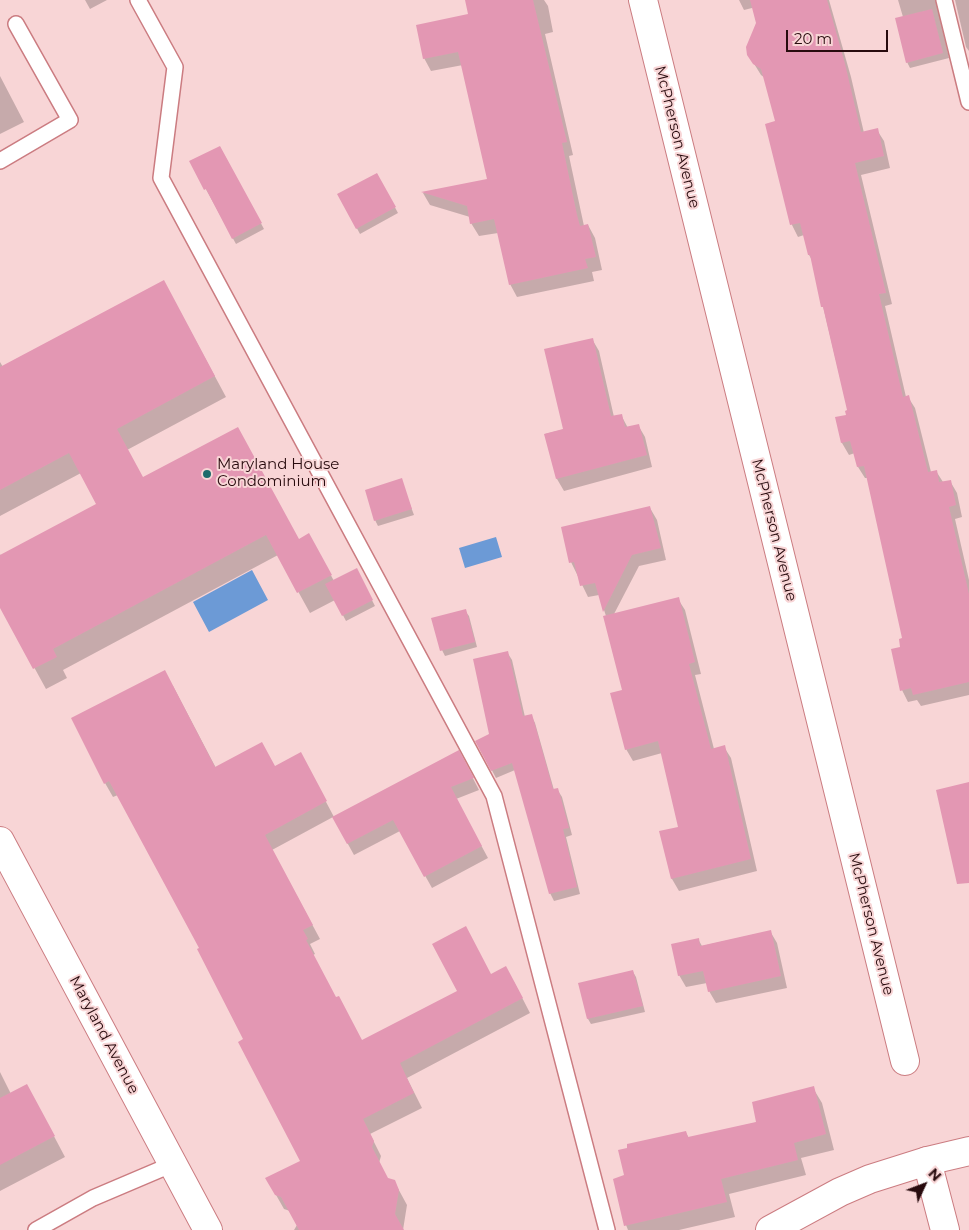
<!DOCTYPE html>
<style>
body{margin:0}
#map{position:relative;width:969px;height:1230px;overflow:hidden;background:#f8d5d6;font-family:Montserrat,sans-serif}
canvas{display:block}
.north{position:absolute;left:899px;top:1160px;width:50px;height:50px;-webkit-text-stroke:4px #f8d5d6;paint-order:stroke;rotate:47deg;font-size:14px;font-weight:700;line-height:20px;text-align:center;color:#280b0e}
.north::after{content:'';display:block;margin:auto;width:18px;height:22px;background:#280b0e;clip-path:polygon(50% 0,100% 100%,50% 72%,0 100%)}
.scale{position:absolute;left:786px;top:30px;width:102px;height:22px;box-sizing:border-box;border:2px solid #280b0e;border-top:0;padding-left:6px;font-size:15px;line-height:18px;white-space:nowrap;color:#280b0e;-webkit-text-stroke:4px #f8d5d6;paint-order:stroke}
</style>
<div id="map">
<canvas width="969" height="1230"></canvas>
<div class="north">N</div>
<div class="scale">20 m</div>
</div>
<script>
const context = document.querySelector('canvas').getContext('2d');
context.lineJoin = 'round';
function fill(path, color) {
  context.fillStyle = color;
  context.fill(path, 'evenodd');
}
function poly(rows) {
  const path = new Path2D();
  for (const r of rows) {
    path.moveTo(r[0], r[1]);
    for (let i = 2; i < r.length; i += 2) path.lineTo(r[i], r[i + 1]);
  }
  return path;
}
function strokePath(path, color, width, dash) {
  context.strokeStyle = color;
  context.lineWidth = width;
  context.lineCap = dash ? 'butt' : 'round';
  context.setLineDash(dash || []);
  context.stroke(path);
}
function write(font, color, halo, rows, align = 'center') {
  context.font = font + ' Montserrat,sans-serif';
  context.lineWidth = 4;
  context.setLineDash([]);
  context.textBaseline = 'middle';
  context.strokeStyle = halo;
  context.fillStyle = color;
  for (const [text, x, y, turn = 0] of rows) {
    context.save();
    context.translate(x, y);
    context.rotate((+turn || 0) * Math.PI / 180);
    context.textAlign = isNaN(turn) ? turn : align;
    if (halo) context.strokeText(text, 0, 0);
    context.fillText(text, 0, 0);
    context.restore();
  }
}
fill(poly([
 [496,537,502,557,465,568,459,548],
 [252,570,268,600,209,632,193,602]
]), '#6c9ad6');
fill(poly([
 [85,0,107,0,90,9],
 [466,0,544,0,548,6,553,32,545,34,573,155,569,156,584,226,588,225,595,238,602,270,592,272,594,281,517,297,510,284,498,233,479,236,471,223,470,217,430,205,423,193,488,180,463,65,431,71,424,58,469,15],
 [739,0,829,0,851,77,864,133,877,130,884,141,890,168,861,175,892,304,885,306,906,397,908,397,915,408,931,472,936,471,943,482,950,481,957,493,962,517,955,519,969,580,969,695,921,706,917,700,908,702,902,690,902,648,904,639,868,478,865,478,858,467,855,453,849,455,842,443,836,418,848,416,848,411,812,260,809,255,804,235,798,237,792,225,767,124,777,122,765,78,761,75,748,54,764,5,744,10],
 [898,0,941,0,937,4,949,58,910,68,907,62,903,17],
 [955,0,969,0,969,51,966,47],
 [0,76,24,122,0,134],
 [220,147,264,229,236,244,191,162],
 [377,174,398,213,360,234,339,195],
 [175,302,226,397,127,450,143,479,299,540,320,555,334,581,359,575,375,606,346,621,335,600,310,613,278,555,63,670,67,678,46,689,0,605,0,554,1,556,97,505,81,473,0,516,0,362,3,367],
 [592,339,599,351,614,417,621,415,628,428,638,425,645,437,652,467,564,491,557,479,545,434,565,429],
 [401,480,414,515,378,526,375,520],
 [650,508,657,520,666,560,639,566,614,614,678,599,685,610,701,674,695,675,714,749,724,747,731,758,757,871,679,891,672,879,660,832,679,828,662,753,633,761,626,749,624,691,606,616,599,595,588,597,571,562],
 [465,611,469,616,477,647,445,656,442,650],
 [507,652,512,660,525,717,531,715,535,723,554,790,557,789,562,797,572,835,566,837,580,894,554,901,550,893,515,770,496,778,477,742,491,735],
 [173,686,216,768,308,768,334,817,465,763,479,790,456,799,488,858,432,888,400,831,354,855,333,817,272,850,320,939,310,944,315,954,313,955,336,999,362,1041,491,975,514,982,530,1013,407,1078,422,1108,370,1134,381,1156,379,1163,388,1180,394,1181,407,1205,403,1230,294,1230,297,1225,290,1211,284,1209,267,1179,302,1162,201,949,118,795,113,797,105,783],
 [770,931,777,943,787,988,716,1003,709,991,707,983,686,987,679,975,698,939,702,946],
 [633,972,636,977,645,1012,591,1024,588,1019,580,984],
 [0,1072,11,1094,38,1106,65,1157,0,1191],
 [813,1088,822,1103,834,1150,801,1158,806,1175,729,1194,735,1217,679,1230,628,1230,626,1225,626,1176,686,1133,689,1138,758,1122]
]), '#0003');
fill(poly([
 [465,0,533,0,567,142,562,143,577,215,580,226,588,224,596,257,585,259,588,268,509,285,494,219,470,224,467,206,421,192,487,179,458,52,423,59,416,25,468,14],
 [750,0,827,0,845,64,861,132,878,128,884,156,855,163,886,293,879,294,903,397,909,395,928,472,937,470,939,482,951,480,956,505,949,507,969,594,969,682,913,695,911,688,900,691,891,649,900,647,899,639,902,638,864,466,857,467,850,441,841,443,835,417,846,415,845,411,847,410,823,307,821,307,810,255,808,255,800,223,790,225,765,124,775,121,761,69,753,64,747,55,746,47,756,23],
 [932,9,943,53,906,63,895,18],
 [220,146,262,223,232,239,206,189,204,190,189,161],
 [377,173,396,207,356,229,337,194],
 [164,280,215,376,117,429,143,477,238,427,299,539,309,533,332,575,297,593,266,535,53,649,57,657,33,669,0,608,0,555,96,504,69,453,0,490,0,367],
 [593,338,611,416,622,414,625,427,639,424,647,455,556,479,544,434,563,429,544,349],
 [402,478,412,509,374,521,365,490],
 [650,506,661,548,632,555,603,612,595,583,580,586,574,562,569,563,561,527],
 [357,568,373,600,342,616,325,584],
 [679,597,695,662,689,664,711,749,725,745,751,859,671,879,659,831,678,827,658,741,625,750,610,693,622,690,603,616],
 [466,609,475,642,440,651,431,618],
 [508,651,523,716,532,714,553,789,558,788,569,828,563,829,577,887,549,894,512,763,491,771,475,741,489,734,473,659],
 [165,670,215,767,262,742,275,766,301,752,327,801,265,835,313,925,303,930,308,939,306,940,336,997,339,996,362,1040,457,991,432,944,466,926,491,974,506,966,523,998,400,1063,414,1093,363,1119,374,1141,372,1147,388,1178,395,1180,399,1190,395,1214,404,1230,299,1230,281,1197,275,1195,265,1178,300,1161,238,1042,243,1039,197,949,199,948,109,781,104,784,71,718],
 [459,750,474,778,451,787,482,846,424,877,393,820,347,844,332,817],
 [969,782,969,883,957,884,936,790],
 [771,930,781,976,708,992,703,971,678,976,671,944,699,938,700,946],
 [633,970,643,1006,587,1019,578,983],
 [27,1084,55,1136,0,1165,0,1098],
 [814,1086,826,1134,794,1143,798,1160,721,1179,727,1202,624,1226,613,1179,624,1175,618,1150,627,1148,627,1144,686,1131,688,1137,756,1122,752,1102]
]), '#e397b3');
const service = poly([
 [138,0,175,67,161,178,494,796,607,1230],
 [944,0,969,102],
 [0,161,70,120,16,24],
 [36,1230,93,1198,173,1164]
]);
const minor = poly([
 [643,0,905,1061],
 [0,841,208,1230],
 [927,1161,945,1230]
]);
const tertiary = poly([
 [770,1230,840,1192,870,1179,927,1161,969,1151]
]);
strokePath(service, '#cb7c81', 18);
strokePath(minor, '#cb7c81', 30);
strokePath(tertiary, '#cb7c81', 30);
strokePath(service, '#fff', 15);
strokePath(minor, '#fff', 28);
strokePath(tertiary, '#fff', 28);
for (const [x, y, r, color] of [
 [207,474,5,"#1e6a6b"]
]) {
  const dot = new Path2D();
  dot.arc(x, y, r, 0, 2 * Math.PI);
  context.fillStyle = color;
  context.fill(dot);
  strokePath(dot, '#f8d5d6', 2);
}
write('15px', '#280b0e', '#f8d5d6', [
 ["McPherson Avenue",677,137,76],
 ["McPherson Avenue",774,530,76],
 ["McPherson Avenue",871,924,76],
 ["Maryland Avenue",104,1035,62]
]);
write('15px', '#280b0e', '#f8d5d6', [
 ["Maryland House",217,465],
 ["Condominium",217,482]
], 'left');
</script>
